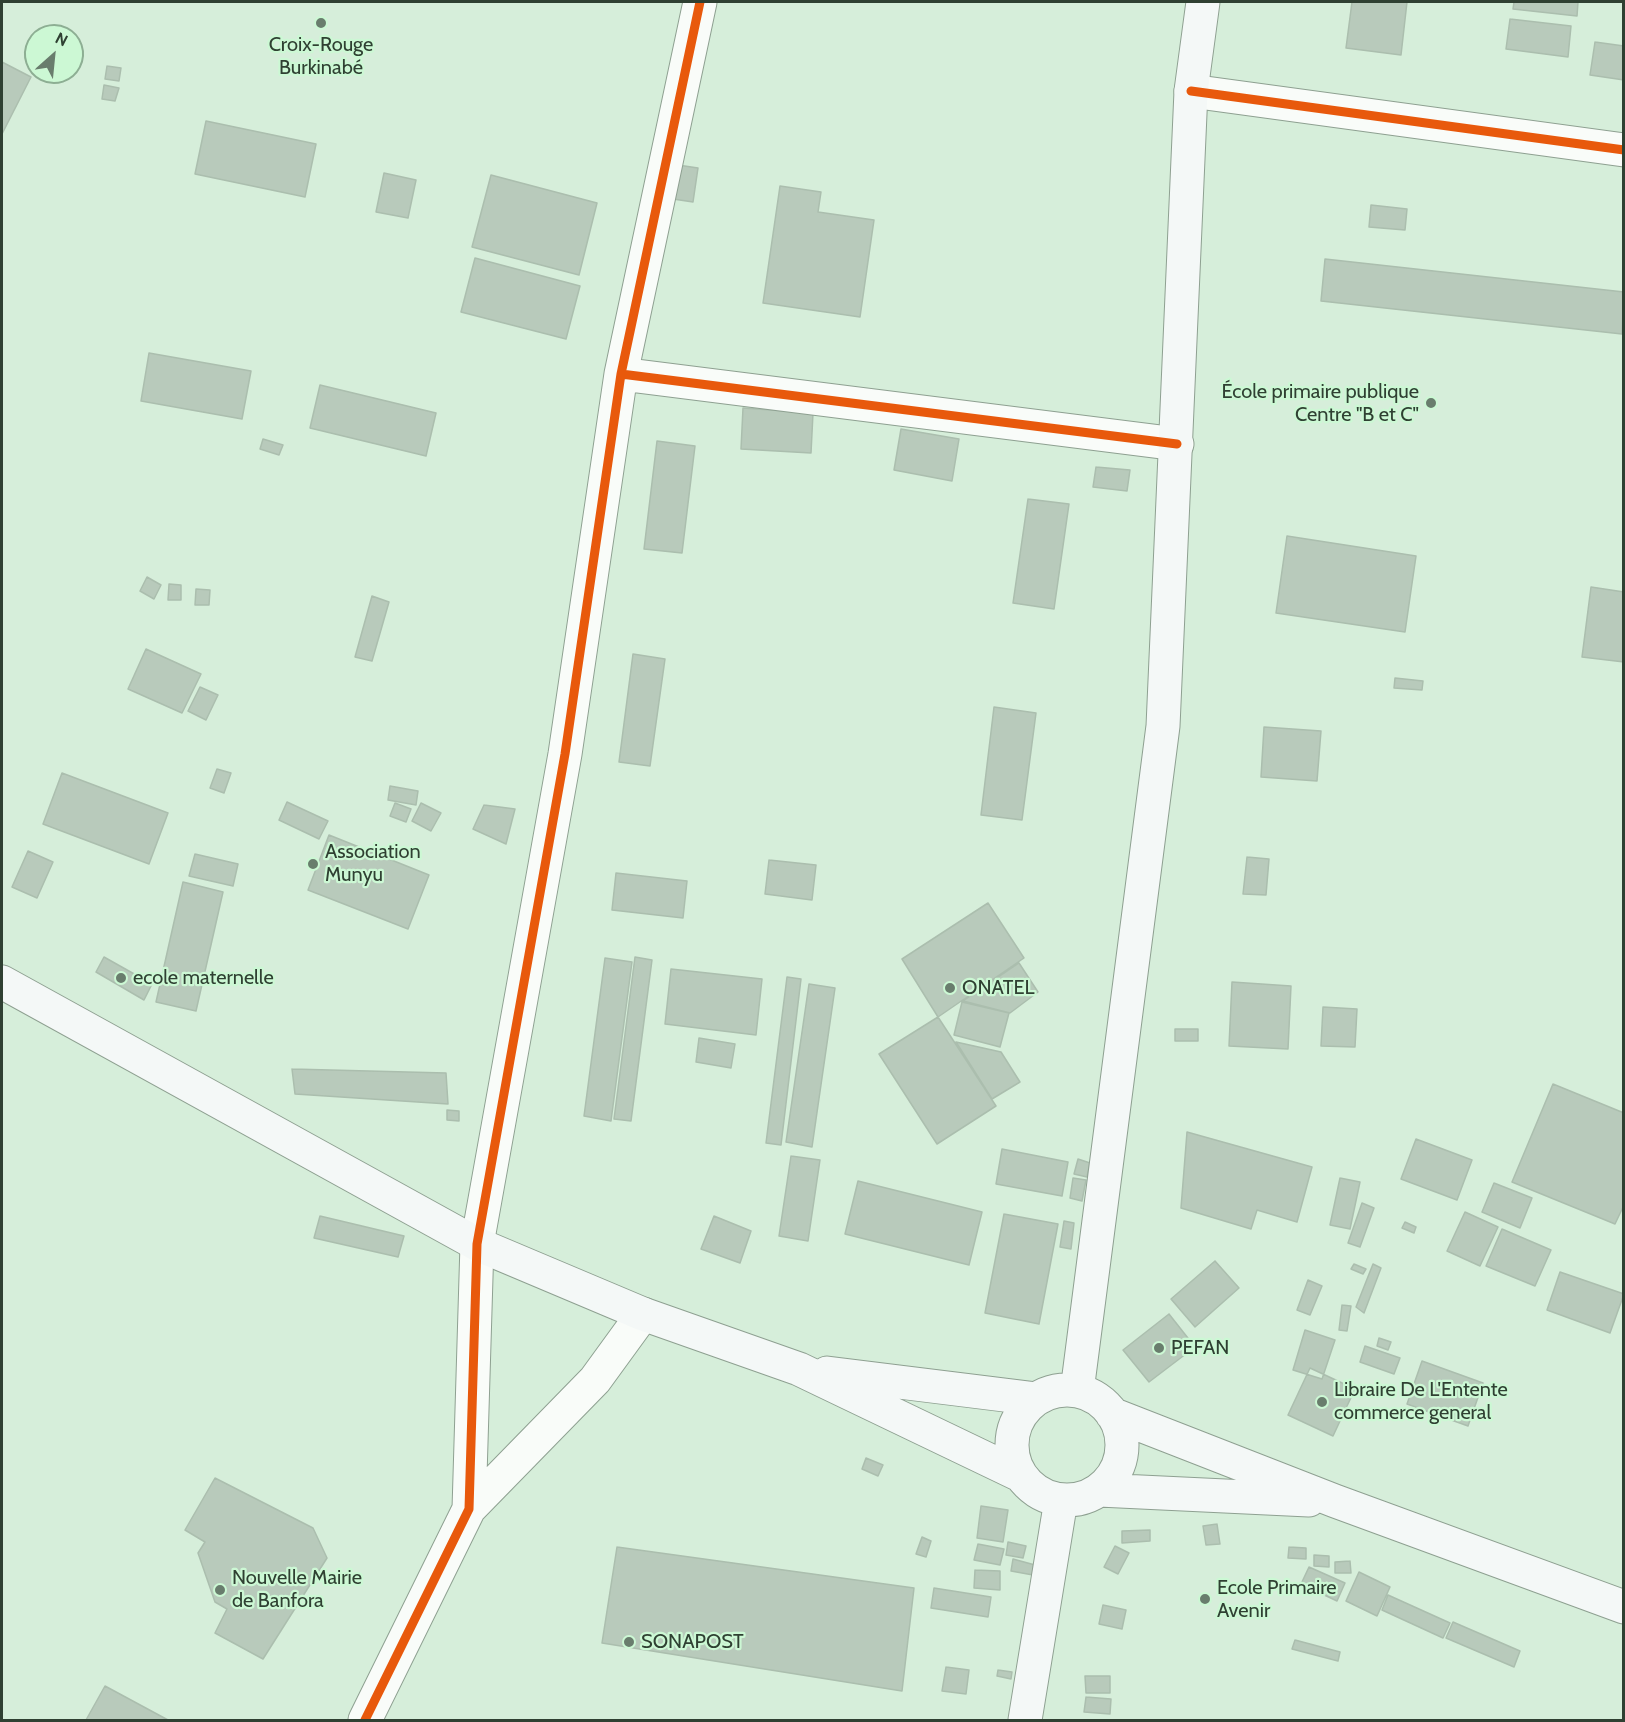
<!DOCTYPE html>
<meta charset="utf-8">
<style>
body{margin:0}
#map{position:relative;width:1625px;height:1722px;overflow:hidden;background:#d6eeda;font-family:Cabin,sans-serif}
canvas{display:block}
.frame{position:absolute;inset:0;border:3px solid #2f4032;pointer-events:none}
.north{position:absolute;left:24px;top:24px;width:60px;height:60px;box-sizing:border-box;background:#ccf8d4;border:2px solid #8dae93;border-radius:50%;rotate:27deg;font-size:16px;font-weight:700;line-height:24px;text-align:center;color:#2f4032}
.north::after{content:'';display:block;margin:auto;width:21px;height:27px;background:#697d6d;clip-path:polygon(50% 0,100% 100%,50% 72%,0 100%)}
</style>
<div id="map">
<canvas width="1625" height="1722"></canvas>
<div class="frame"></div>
<div class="north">N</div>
</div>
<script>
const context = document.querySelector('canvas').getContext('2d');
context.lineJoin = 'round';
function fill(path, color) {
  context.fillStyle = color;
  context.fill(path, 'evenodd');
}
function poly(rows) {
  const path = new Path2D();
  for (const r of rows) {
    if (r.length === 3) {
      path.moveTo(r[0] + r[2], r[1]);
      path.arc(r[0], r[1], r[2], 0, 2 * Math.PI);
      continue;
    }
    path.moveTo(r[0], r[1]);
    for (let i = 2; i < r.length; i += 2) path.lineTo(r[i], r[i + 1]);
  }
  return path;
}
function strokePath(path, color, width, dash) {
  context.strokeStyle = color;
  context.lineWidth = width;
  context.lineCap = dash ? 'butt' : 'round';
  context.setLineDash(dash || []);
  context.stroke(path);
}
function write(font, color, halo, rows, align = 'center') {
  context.font = font + ' Cabin,sans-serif';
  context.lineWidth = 4.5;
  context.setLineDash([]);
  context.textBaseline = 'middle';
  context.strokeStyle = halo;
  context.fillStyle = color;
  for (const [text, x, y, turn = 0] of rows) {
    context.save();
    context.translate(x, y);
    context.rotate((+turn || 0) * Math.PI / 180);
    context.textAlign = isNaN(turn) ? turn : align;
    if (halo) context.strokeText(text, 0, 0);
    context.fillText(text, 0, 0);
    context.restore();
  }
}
const building = poly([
 [1352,2,1407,2,1401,55,1346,48,1352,2],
 [1514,2,1578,2,1577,16,1513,9,1514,2],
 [1510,19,1571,26,1568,57,1506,49,1510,19],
 [1595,42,1624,46,1624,80,1590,75,1595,42],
 [2,62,31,77,2,134,2,62],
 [107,66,121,68,119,81,105,79,107,66],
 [104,85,119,88,115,101,102,99,104,85],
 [206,121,316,144,305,197,195,174,206,121],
 [678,165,698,168,693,202,673,199,678,165],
 [384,173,416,180,408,218,376,212,384,173],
 [491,175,597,203,579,275,472,247,491,175],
 [780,186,821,192,818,212,874,220,860,317,763,303,780,186],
 [1371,205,1407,209,1405,230,1369,227,1371,205],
 [475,258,580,286,566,339,461,312,475,258],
 [1325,259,1624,292,1622,334,1321,301,1325,259],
 [149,353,251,371,242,419,141,401,149,353],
 [320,385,436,413,426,456,310,428,320,385],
 [743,408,813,413,811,453,741,449,743,408],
 [901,429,959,439,952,481,894,470,901,429],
 [263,439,283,445,279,455,260,449,263,439],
 [657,441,695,446,682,553,644,549,657,441],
 [1096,467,1130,470,1127,491,1093,487,1096,467],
 [1028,499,1069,504,1054,609,1013,603,1028,499],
 [1287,536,1416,556,1405,632,1276,613,1287,536],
 [147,577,161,585,154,599,140,591,147,577],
 [169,584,181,585,181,600,168,600,169,584],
 [1591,587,1624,592,1624,662,1582,657,1591,587],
 [196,589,210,590,209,605,195,605,196,589],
 [372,596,389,602,372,661,355,657,372,596],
 [146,649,201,674,182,713,128,689,146,649],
 [633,654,665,659,650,766,619,762,633,654],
 [1395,678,1423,681,1422,690,1394,688,1395,678],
 [200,687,218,695,206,720,188,711,200,687],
 [994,707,1036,713,1022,820,981,815,994,707],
 [1264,727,1321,731,1317,781,1261,777,1264,727],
 [217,769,231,773,224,793,210,788,217,769],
 [62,773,168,813,149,864,43,824,62,773],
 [390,786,418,791,416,805,388,800,390,786],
 [287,802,328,821,319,839,279,820,287,802],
 [395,803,411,809,406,822,390,816,395,803],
 [421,803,441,813,431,831,412,821,421,803],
 [484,805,515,809,506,844,473,829,484,805],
 [329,835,429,875,408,929,308,890,329,835],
 [28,851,53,862,37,898,12,887,28,851],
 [195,854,238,864,233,886,189,876,195,854],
 [1247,857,1269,859,1266,895,1243,894,1247,857],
 [769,860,816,865,812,900,765,894,769,860],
 [616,873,687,881,683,918,612,910,616,873],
 [183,882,223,892,196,1011,156,1002,183,882],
 [988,903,1024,958,938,1017,902,959,988,903],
 [104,957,152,984,144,1000,96,972,104,957],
 [635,957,652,960,631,1121,614,1119,635,957],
 [605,958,632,962,611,1121,584,1116,605,958],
 [1019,963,1038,992,1010,1013,963,1001,1019,963],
 [671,969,762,979,756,1035,665,1024,671,969],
 [787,977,801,979,781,1145,766,1143,787,977],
 [1232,982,1291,986,1288,1049,1229,1046,1232,982],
 [809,984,835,988,812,1147,786,1142,809,984],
 [962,1002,1009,1013,1000,1047,954,1035,962,1002],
 [1323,1007,1357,1009,1355,1047,1321,1046,1323,1007],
 [938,1017,996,1106,937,1144,879,1054,938,1017],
 [1175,1029,1198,1029,1198,1041,1175,1041,1175,1029],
 [699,1038,735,1044,731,1068,696,1062,699,1038],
 [956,1042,1001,1052,1020,1082,992,1099,956,1042],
 [292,1069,446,1073,448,1104,295,1094,292,1069],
 [1553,1084,1624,1113,1624,1205,1615,1224,1512,1182,1553,1084],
 [447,1110,459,1111,459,1121,447,1120,447,1110],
 [1187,1132,1312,1167,1297,1222,1257,1210,1251,1229,1181,1208,1187,1132],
 [1416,1139,1472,1160,1457,1200,1401,1179,1416,1139],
 [1002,1149,1068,1162,1062,1196,996,1184,1002,1149],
 [791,1156,820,1160,808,1241,779,1236,791,1156],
 [1078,1159,1090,1163,1087,1177,1074,1174,1078,1159],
 [1073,1178,1086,1180,1082,1201,1070,1198,1073,1178],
 [1340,1178,1360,1182,1350,1229,1330,1225,1340,1178],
 [858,1181,982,1212,969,1265,845,1234,858,1181],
 [1494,1183,1532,1198,1520,1228,1482,1212,1494,1183],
 [1362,1203,1374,1208,1360,1247,1348,1243,1362,1203],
 [1465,1212,1498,1227,1480,1266,1447,1251,1465,1212],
 [1004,1214,1058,1224,1039,1324,985,1313,1004,1214],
 [320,1216,404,1236,398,1257,314,1238,320,1216],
 [714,1216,751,1231,740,1263,701,1249,714,1216],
 [1064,1221,1074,1223,1071,1249,1060,1247,1064,1221],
 [1405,1222,1416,1227,1414,1233,1402,1228,1405,1222],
 [1502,1229,1551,1250,1535,1286,1486,1266,1502,1229],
 [1215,1261,1239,1288,1195,1327,1171,1299,1215,1261],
 [1354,1264,1366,1269,1363,1274,1351,1269,1354,1264],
 [1373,1264,1381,1268,1364,1313,1356,1307,1373,1264],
 [1560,1272,1624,1294,1610,1333,1547,1310,1560,1272],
 [1308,1280,1322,1286,1310,1315,1297,1310,1308,1280],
 [1342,1305,1351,1306,1347,1331,1339,1330,1342,1305],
 [1169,1314,1195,1347,1149,1382,1123,1350,1169,1314],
 [1305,1330,1335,1340,1322,1379,1293,1370,1305,1330],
 [1379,1338,1391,1342,1388,1350,1377,1346,1379,1338],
 [1365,1346,1400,1358,1394,1374,1360,1362,1365,1346],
 [1422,1361,1483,1383,1468,1426,1407,1404,1422,1361],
 [1310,1368,1355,1389,1333,1436,1288,1415,1310,1368],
 [866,1458,883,1465,878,1476,862,1469,866,1458],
 [215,1478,313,1528,327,1558,263,1659,215,1633,227,1609,215,1602,198,1553,205,1542,185,1530,215,1478],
 [981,1506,1008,1510,1003,1542,977,1538,981,1506],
 [1217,1524,1220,1544,1206,1545,1203,1526,1217,1524],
 [1150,1530,1150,1541,1122,1543,1122,1531,1150,1530],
 [922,1537,931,1541,926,1557,916,1554,922,1537],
 [1008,1542,1026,1546,1023,1558,1006,1555,1008,1542],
 [978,1544,1004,1549,1000,1565,974,1560,978,1544],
 [1115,1546,1129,1553,1118,1574,1104,1567,1115,1546],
 [617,1547,914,1588,902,1691,602,1643,617,1547],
 [1289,1547,1306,1548,1306,1559,1288,1558,1289,1547],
 [1314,1555,1329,1556,1329,1567,1314,1566,1314,1555],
 [1013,1559,1035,1565,1033,1575,1011,1571,1013,1559],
 [1350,1561,1351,1573,1335,1573,1335,1562,1350,1561],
 [1309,1567,1345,1583,1337,1601,1301,1584,1309,1567],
 [975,1570,1000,1571,1000,1590,974,1588,975,1570],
 [1359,1572,1390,1587,1377,1616,1346,1601,1359,1572],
 [934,1588,991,1597,988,1617,931,1608,934,1588],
 [1388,1595,1450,1623,1443,1638,1382,1610,1388,1595],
 [1103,1605,1126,1610,1122,1629,1099,1624,1103,1605],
 [1453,1622,1520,1651,1514,1667,1446,1638,1453,1622],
 [1295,1640,1340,1652,1338,1661,1292,1649,1295,1640],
 [946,1667,969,1670,966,1694,942,1691,946,1667],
 [998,1670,1012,1672,1011,1679,997,1676,998,1670],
 [1085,1676,1110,1676,1110,1693,1086,1693,1085,1676],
 [105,1686,168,1720,86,1720,105,1686],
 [1086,1697,1111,1699,1110,1714,1084,1712,1086,1697]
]);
fill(building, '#b8cabb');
strokePath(building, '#abbeae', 1.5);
const minor = poly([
 [1191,91,1624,150],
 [621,374,1177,444],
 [469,1509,595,1380,643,1314],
 [365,1720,469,1509,477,1244,565,754,621,374,700,2]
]);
const secondary = poly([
 [2,982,477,1244,643,1314,799,1369,1020,1475],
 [827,1373,1037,1399],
 [1067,1445,55],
 [1077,1391,1163,726,1191,91,1203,2],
 [1112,1414,1335,1501,1624,1607],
 [1099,1490,1309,1500],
 [1025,1720,1061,1500]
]);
strokePath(minor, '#8ea091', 35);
strokePath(secondary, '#8ea091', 35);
strokePath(minor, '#f9fcf9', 33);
strokePath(secondary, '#f4f8f7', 33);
strokePath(poly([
 [1191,91,1624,150],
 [621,374,1177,444],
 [365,1720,469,1509,477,1244,565,754,621,374,700,2]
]), '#e8590c', 9);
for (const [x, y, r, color] of [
 [321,23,6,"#697d6d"],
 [1431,403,6,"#697d6d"],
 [313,864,6,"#697d6d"],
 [121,978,6,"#697d6d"],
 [950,988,6,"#697d6d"],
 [1159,1348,6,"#697d6d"],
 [1322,1402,6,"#697d6d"],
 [220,1590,6,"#697d6d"],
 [1205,1599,6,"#697d6d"],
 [629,1642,6,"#697d6d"]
]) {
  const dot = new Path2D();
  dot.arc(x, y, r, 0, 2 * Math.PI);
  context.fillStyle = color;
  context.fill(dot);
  strokePath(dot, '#ccf8d4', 2);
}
write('20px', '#2f4032', '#ccf8d4', [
 ["Croix-Rouge",321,45,"center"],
 ["Burkinabé",321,68,"center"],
 ["École primaire publique",1419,392,"right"],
 ["Centre \"B et C\"",1419,415,"right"],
 ["Association",325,852],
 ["Munyu",325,875],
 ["ecole maternelle",133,978],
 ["ONATEL",962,988],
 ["PEFAN",1171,1348],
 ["Libraire De L'Entente",1334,1390],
 ["commerce general",1334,1413],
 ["Nouvelle Mairie",232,1578],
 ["de Banfora",232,1601],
 ["Ecole Primaire",1217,1588],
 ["Avenir",1217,1611],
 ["SONAPOST",641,1642]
], 'left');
</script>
